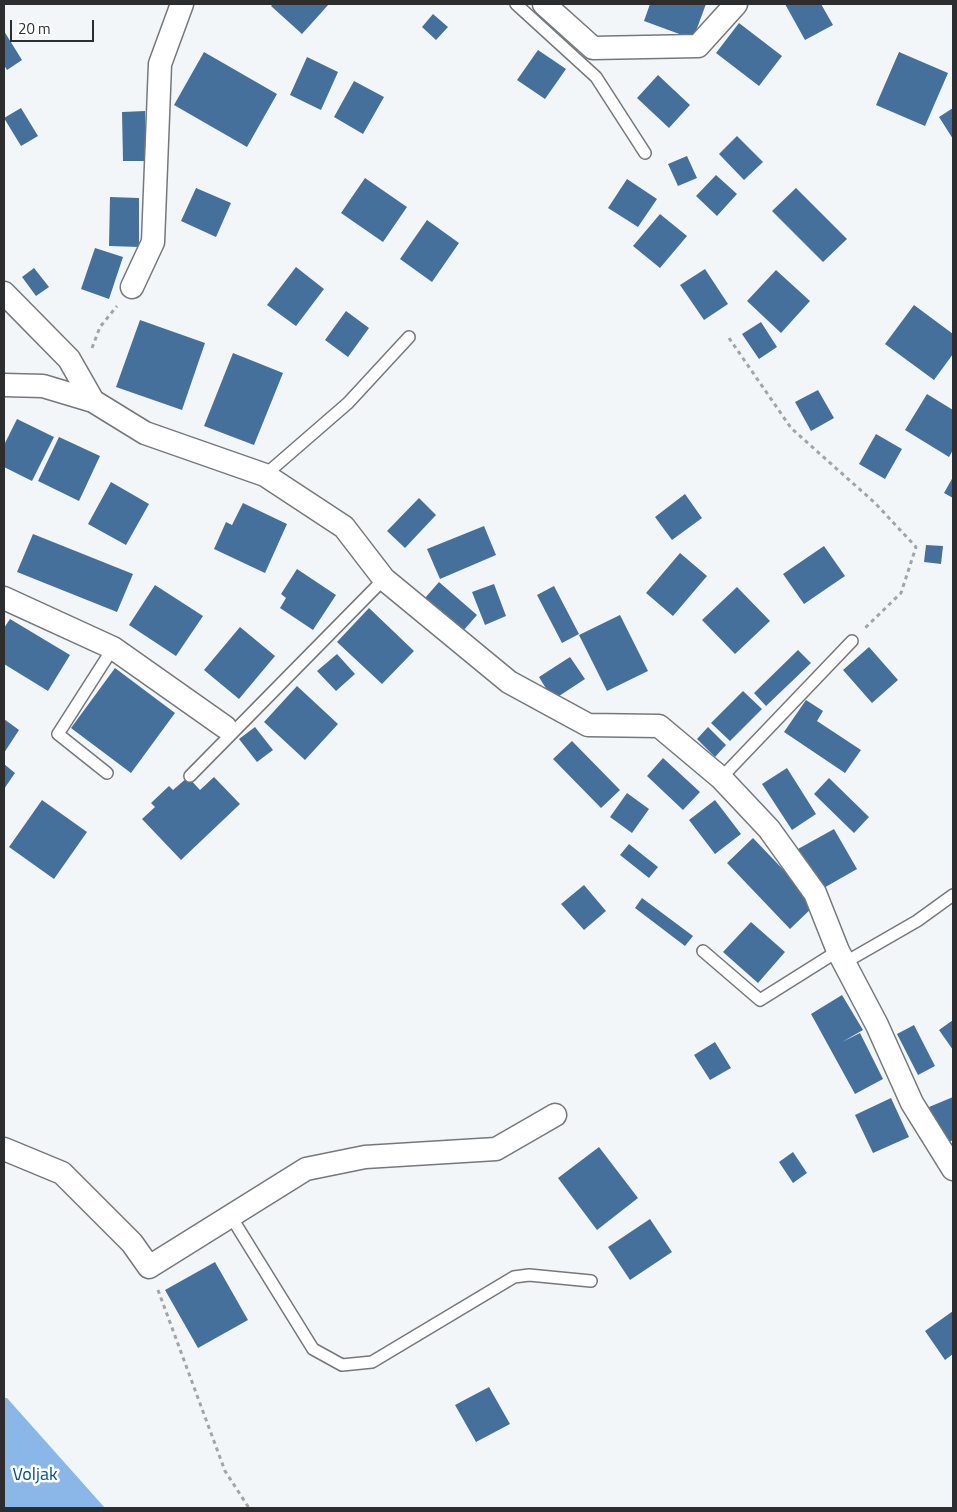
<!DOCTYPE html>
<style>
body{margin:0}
#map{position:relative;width:957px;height:1512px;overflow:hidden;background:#f3f6f9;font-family:"Titillium Web",sans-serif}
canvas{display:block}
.frame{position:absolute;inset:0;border:5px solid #2c2d2e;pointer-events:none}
.scale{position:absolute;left:10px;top:20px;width:84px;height:22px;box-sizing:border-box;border:2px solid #2c2d2e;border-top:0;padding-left:6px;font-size:15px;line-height:18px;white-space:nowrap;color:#2c2d2e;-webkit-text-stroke:4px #fff;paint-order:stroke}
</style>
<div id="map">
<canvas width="957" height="1512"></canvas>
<div class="frame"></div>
<div class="scale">20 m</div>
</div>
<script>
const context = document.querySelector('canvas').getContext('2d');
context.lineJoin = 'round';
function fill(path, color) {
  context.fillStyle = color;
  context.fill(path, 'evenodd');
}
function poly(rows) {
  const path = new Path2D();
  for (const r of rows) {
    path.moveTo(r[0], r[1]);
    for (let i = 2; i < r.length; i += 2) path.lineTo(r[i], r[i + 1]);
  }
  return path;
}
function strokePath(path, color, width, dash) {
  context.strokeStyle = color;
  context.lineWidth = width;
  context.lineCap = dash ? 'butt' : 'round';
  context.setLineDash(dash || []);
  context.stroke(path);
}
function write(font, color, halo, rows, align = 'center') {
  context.font = font + ' "Titillium Web",sans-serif';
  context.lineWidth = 5;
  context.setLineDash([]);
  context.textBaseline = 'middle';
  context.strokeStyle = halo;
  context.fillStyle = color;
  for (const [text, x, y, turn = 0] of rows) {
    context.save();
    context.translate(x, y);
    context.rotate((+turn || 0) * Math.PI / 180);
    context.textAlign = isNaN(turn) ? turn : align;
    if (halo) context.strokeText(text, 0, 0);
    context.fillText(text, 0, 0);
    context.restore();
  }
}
fill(poly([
 [4,1398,7,1398,105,1508,4,1508]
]), '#8ab7e7');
fill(poly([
 [273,4,329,4,302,34,271,6],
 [650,4,706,4,693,39,644,21],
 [785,4,821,4,833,25,805,40],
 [433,14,448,27,436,40,422,27],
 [739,23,782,56,759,86,716,53],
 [4,31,22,60,7,70,4,65],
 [538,50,566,69,545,99,517,80],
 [204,52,277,94,247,147,174,105],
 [899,52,948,73,925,126,876,105],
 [307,57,338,72,321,110,290,95],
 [658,75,690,105,669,128,637,98],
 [354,81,384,97,363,134,334,117],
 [21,108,38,136,21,146,4,118],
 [953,108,953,139,939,117],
 [145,111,146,161,123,161,122,112],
 [737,136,763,162,744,180,719,154],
 [687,156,697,178,678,186,668,164],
 [716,175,737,194,717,216,696,196],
 [365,178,407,207,383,242,341,213],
 [627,179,657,199,638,227,608,208],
 [196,188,231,203,216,237,181,221],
 [796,188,847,239,823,262,772,211],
 [110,197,139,198,139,247,109,246],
 [660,214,687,236,660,268,633,246],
 [427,220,459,243,432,282,400,259],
 [95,248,123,257,109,299,81,289],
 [296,267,324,289,296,326,267,305],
 [34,268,49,287,36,296,22,277],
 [705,269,728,304,704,320,680,285],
 [776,270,810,301,781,333,747,301],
 [914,305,953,334,953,354,934,380,885,344],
 [346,311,369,328,348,357,325,340],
 [140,320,205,343,182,410,116,387],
 [761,322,777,347,759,359,742,334],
 [233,353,283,373,254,445,204,426],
 [818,390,834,418,811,431,795,402],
 [927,394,953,410,953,450,949,457,905,430],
 [17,419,54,437,32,481,4,467,4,445],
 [876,434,902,449,885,479,859,464],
 [59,437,100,456,79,501,38,481],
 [953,477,953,498,944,493],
 [111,482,149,504,126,545,88,524],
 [685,494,702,518,672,540,655,517],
 [419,498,436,515,405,548,387,531],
 [243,503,287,524,265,573,214,549,226,522,232,525],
 [484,526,496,555,440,579,427,549],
 [33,534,133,574,117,612,17,572],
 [926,545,943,546,941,564,924,562],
 [824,546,845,576,804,604,783,574],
 [680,553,707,576,673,616,646,593],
 [297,569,336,595,313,630,280,608,286,598,281,594],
 [439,582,477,615,463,631,425,598],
 [494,584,506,616,485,625,472,592],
 [155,585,203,616,176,656,129,625],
 [554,586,579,634,562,643,537,595],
 [737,587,770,621,735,654,702,620],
 [369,608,414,651,382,684,337,642],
 [620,615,648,671,607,691,579,635],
 [10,619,70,655,48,691,4,664,4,628],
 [240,627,275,656,239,699,204,670],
 [869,647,898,680,872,703,843,670],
 [798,650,811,663,766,706,754,693],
 [337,654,355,674,336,691,317,671],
 [570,657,585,679,553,700,539,677],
 [115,668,175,713,131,773,71,728],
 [297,686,338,724,305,760,264,722],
 [743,691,762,709,730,741,711,723],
 [806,700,823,711,817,721,861,750,845,773,784,732],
 [4,719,19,730,4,753],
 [255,727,273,750,257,762,239,739],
 [708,727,726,745,715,757,697,739],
 [572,741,620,790,601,808,553,759],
 [663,758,700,792,683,810,647,776],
 [4,764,15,773,4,789],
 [787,768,816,814,792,830,762,784],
 [188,777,200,790,214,777,240,804,181,860,142,819,155,807,151,803,169,786,173,790],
 [829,778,869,817,854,833,814,794],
 [627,793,649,809,632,833,610,817],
 [42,800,87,832,54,879,9,847],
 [715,800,741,834,715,854,689,820],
 [834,829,857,869,822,889,798,849],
 [753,838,816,904,790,929,727,863],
 [629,844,658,867,649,878,620,855],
 [584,885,606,911,584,930,561,904],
 [642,898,693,936,685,946,635,908],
 [751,922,785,952,758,983,723,952],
 [842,995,863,1030,842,1042,860,1033,883,1079,855,1094,811,1014],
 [953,1020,953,1050,939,1030],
 [914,1025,935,1066,918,1075,897,1034],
 [715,1042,731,1068,710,1080,694,1055],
 [953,1097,953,1140,945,1144,929,1107],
 [891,1098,909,1137,873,1153,855,1115],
 [599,1147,638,1198,597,1230,558,1178],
 [793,1152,807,1173,793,1183,779,1162],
 [650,1219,672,1252,630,1280,608,1247],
 [215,1262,248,1320,198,1348,165,1290],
 [953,1311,953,1354,945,1360,925,1331],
 [489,1387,510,1424,476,1442,455,1405]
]), '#45709c');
const service = poly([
 [516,4,596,77,645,153],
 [265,475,348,403,409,337],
 [107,773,58,734,113,648],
 [190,776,384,579],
 [721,778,852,641],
 [703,951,760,1000,838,951],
 [844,963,917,921,953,895],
 [230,1215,313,1349,342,1365,372,1362,514,1277,529,1275,591,1281]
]);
const minor = poly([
 [544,4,593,48,698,46,736,4],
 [132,287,153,242,160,64,182,4],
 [4,293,69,359,93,401],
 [4,385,43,386,93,401,145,433,265,475,344,527,384,579,509,682,588,725,659,726,721,778,769,829,815,893,838,951,877,1025,912,1103,953,1169],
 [4,598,113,648,225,727],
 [4,1149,62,1173,132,1243,149,1267,306,1169,365,1157,496,1149,555,1115]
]);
strokePath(service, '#75787b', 14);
strokePath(minor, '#75787b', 25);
strokePath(poly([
 [729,338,791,428,875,503,916,547,901,593,865,628],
 [92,348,100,327,117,306],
 [158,1290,225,1471,249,1508]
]), '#a2a4a6', 3, [4, 4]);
strokePath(service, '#fff', 11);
strokePath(minor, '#fff', 22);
write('18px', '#064e87', '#fff', [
 ["Voljak",35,1476]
]);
</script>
